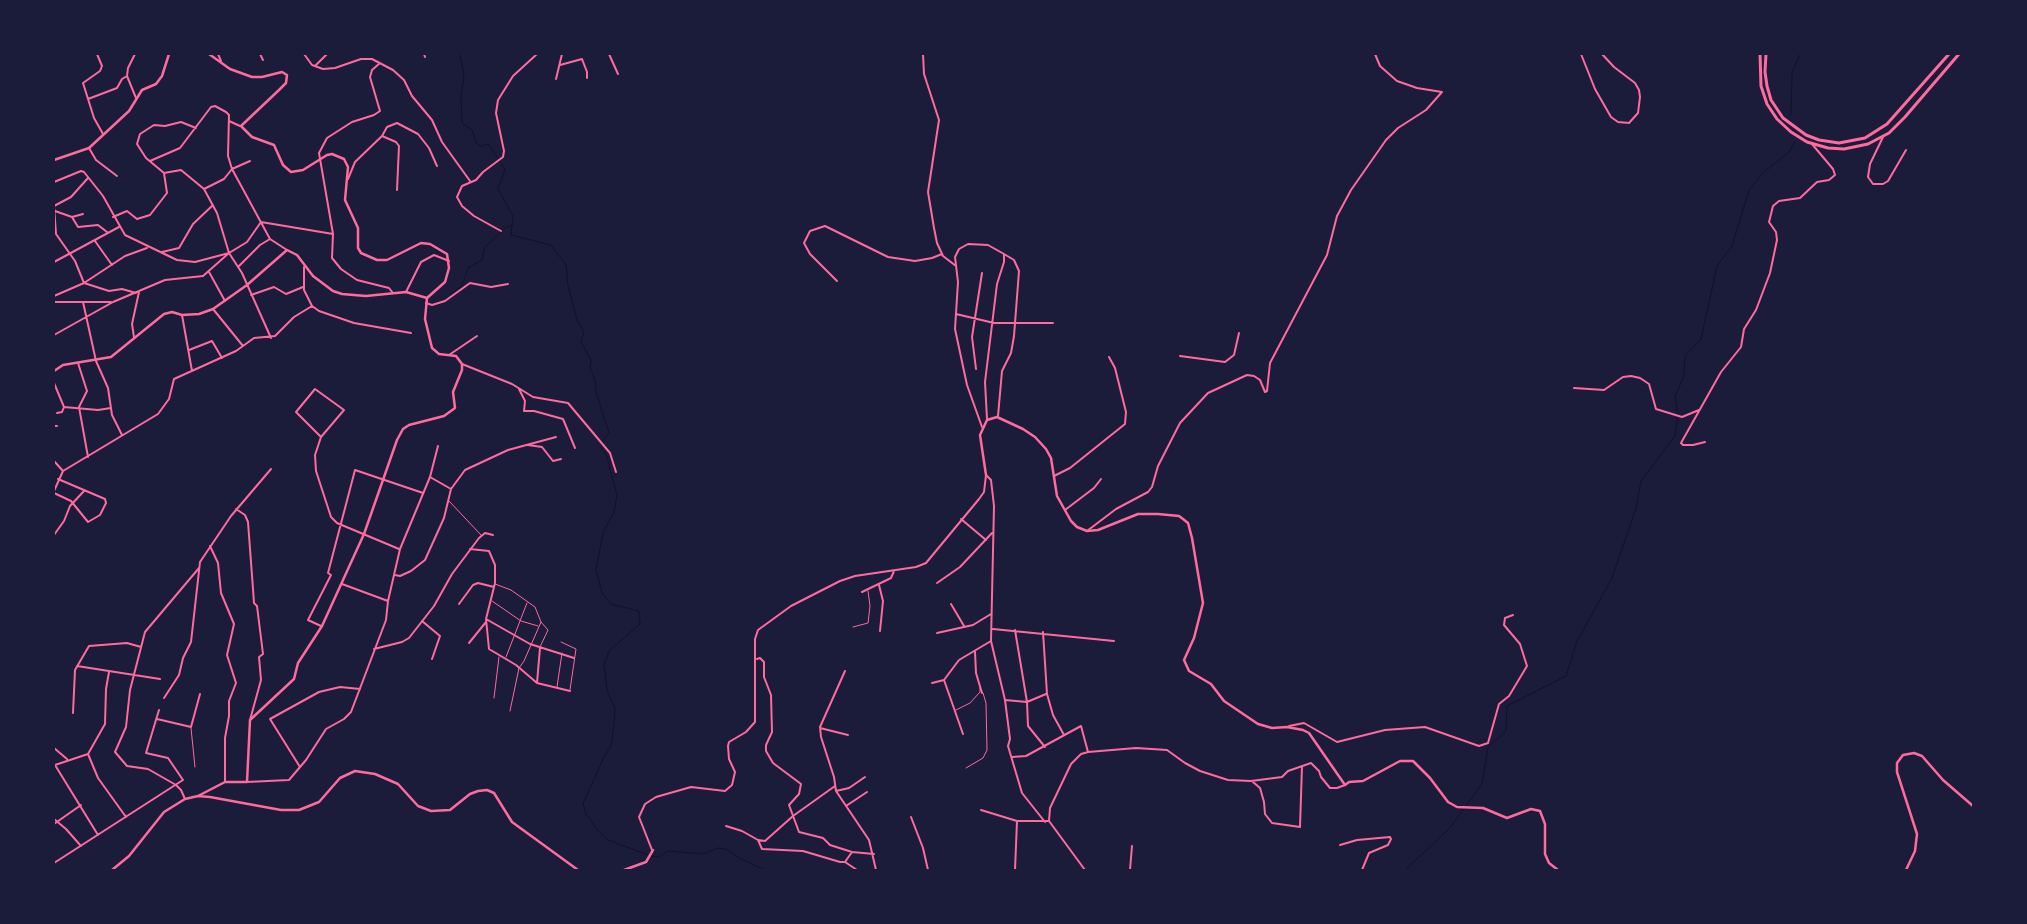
<!DOCTYPE html>
<style>
body{margin:0}
#map{position:relative;width:2027px;height:924px;overflow:hidden;background:#1b1b3a;font-family:Overpass,sans-serif}
canvas{display:block}
.frame{position:absolute;inset:0;border:55px solid #1b1b3a;pointer-events:none}
</style>
<div id="map">
<canvas width="2027" height="924"></canvas>
<div class="frame"></div>
</div>
<script>
const context = document.querySelector('canvas').getContext('2d');
context.lineJoin = 'round';
function poly(rows) {
  const path = new Path2D();
  for (const r of rows) {
    path.moveTo(r[0], r[1]);
    for (let i = 2; i < r.length; i += 2) path.lineTo(r[i], r[i + 1]);
  }
  return path;
}
function strokePath(path, color, width, dash) {
  context.strokeStyle = color;
  context.lineWidth = width;
  context.lineCap = dash ? 'butt' : 'round';
  context.setLineDash(dash || []);
  context.stroke(path);
}
strokePath(poly([
 [460,54,464,76,461,97,462,123,472,130,477,144,481,146,488,144,505,169,498,189,513,216,511,235,551,245,566,265,568,286,577,320,584,332,581,342,591,360,590,368,595,379,596,392,609,433,603,441],
 [1791,115,1792,73,1800,54],
 [450,294,462,286,468,268,482,260,484,248,506,227,512,225],
 [601,448,606,454,617,495,614,512,603,533,596,570,602,593,611,604,639,611,640,624,609,651,604,665,607,691,615,708,614,724,611,746,603,759,583,804,586,814,598,831,608,840,651,856,659,857,668,851,703,854,718,848,726,849,741,859,765,870],
 [1405,870,1449,829,1482,784,1488,747,1506,731,1507,706,1566,676,1577,641,1612,578,1636,508,1641,481,1675,436,1678,415,1675,396,1684,376,1685,356,1701,339,1717,266,1732,246,1749,190,1764,172,1789,152,1795,142]
]), '#12122b', 1);
strokePath(poly([
 [449,501,481,535],
 [495,584,511,590,535,607,541,622],
 [492,601,521,621,538,626],
 [853,627,868,623,870,606,868,591],
 [561,642,576,649,570,690],
 [506,657,527,603],
 [557,687,562,653],
 [494,698,499,657],
 [956,710,970,703,980,692,980,687],
 [510,711,519,668,524,661,541,622,548,630,540,647],
 [191,728,195,767],
 [966,768,983,758,987,750,986,703,983,693]
]), '#ff6b9d', 1);
strokePath(poly([
 [97,54,102,66,100,71,83,83,94,118,103,134],
 [135,54,128,68,127,76,136,98],
 [218,54,221,61],
 [260,54,263,60],
 [304,54,312,65,323,69,335,68,361,59,372,59,393,70,404,80,412,96,432,120,442,142,470,181],
 [424,54,425,57],
 [609,54,618,74],
 [923,54,924,74,939,120,928,192,934,228,937,243,943,256,956,266],
 [1581,54,1595,89,1611,117,1618,122,1629,123,1638,113,1640,97,1639,90,1635,83,1614,67,1602,54],
 [380,63,372,70,370,77,380,111,374,115,352,122,327,138,319,153,333,234,332,258,341,269,357,280,389,288,393,293],
 [560,65,582,59,587,72,587,78],
 [315,66,327,54],
 [556,79,562,54],
 [88,99,117,88,122,79,127,76],
 [229,121,240,126],
 [196,128,181,122,165,126,154,125,140,134,137,144,146,158,164,173,181,170,204,189,217,213,229,253,242,273,271,338],
 [382,136,396,142,399,146,397,190],
 [1883,137,1870,164,1868,177,1873,184,1883,184,1888,181,1906,150],
 [89,148,96,160,117,176],
 [150,161,180,148,211,107,215,106,226,112,229,115,228,156,232,169,270,239,287,250],
 [348,179,355,162,382,136,387,127,397,123,418,134,429,148,437,166],
 [54,182,81,171,84,172,103,196,125,235,177,260,195,262,229,253],
 [204,189,224,179,232,169,250,161],
 [54,206,56,234,75,261,84,283,109,291,122,289,136,293],
 [54,206,71,197,88,178],
 [55,211,72,217,83,214],
 [72,217,78,227,98,225,107,232],
 [113,217,127,211,137,219,150,215,167,193,164,173],
 [501,231,474,216,462,206,457,197,462,186,476,180,483,172,503,157,504,151,496,113,498,100,513,76,537,54],
 [95,241,112,265],
 [162,252,179,248,193,224,213,205],
 [54,262,119,227],
 [238,267,260,245,270,239],
 [304,267,304,290,312,306,319,311,354,323,411,333],
 [209,272,225,301],
 [837,281,810,254,804,243,810,231,825,226,888,257,915,261,932,258,942,254],
 [406,292,421,262,434,255,449,261],
 [251,295,274,287,286,294,303,287],
 [54,296,84,283,125,256,147,248],
 [54,302,111,302],
 [83,302,96,361,108,388,112,415,122,435],
 [426,303,432,305,445,301,470,283,491,287,508,284],
 [213,309,243,346],
 [956,314,994,323,1053,323],
 [182,315,192,371],
 [54,335,113,302,165,280,203,276,229,253,247,242,261,222,333,234],
 [134,337,132,324,139,292],
 [189,350,212,341,222,358],
 [449,355,477,336],
 [1180,356,1225,362,1234,355,1239,333],
 [78,363,87,391,79,407,88,457],
 [462,364,512,384,533,397,568,403,610,453,616,472],
 [976,369,972,337,982,273],
 [54,383,64,407,62,412,57,413],
 [1574,388,1604,390,1623,377,1631,376,1640,378,1649,384,1656,409,1682,417,1699,410],
 [519,389,525,401,524,411,534,411,563,419,575,448],
 [64,407,98,410,111,408],
 [987,419,985,382,997,284,1004,262,1004,254],
 [54,426,57,426],
 [982,427,967,385,955,329,958,282,955,257,959,249,968,244,988,245,1004,254,1014,260,1019,271,1014,336,1011,353,1002,371,998,416],
 [321,437,296,412,315,389,344,410,321,437,315,455,316,471,331,517,337,523,399,549],
 [1705,442,1693,445,1683,445,1681,443,1721,372,1741,347,1744,329,1756,310,1770,273,1777,240,1776,232,1769,222,1773,206,1779,201,1800,198,1817,182,1829,180,1835,175,1833,169,1812,144],
 [528,445,542,447,553,461,561,459],
 [54,461,63,471],
 [986,475,991,480,994,506,991,641,1005,700,1010,739,1008,746,1022,793,1045,822],
 [1054,476,1070,468,1125,424,1126,412,1115,368,1109,357],
 [430,477,451,489],
 [54,491,63,471,158,414,169,399,174,379,236,351,254,338,275,336,294,317,312,306],
 [54,493,71,501,88,522,100,515,106,503,105,499,58,479],
 [236,509,245,515,248,522,253,589,254,603,257,606,263,654,259,657,261,680,250,720],
 [1065,510,1094,488,1101,479],
 [961,519,986,540],
 [1087,531,1116,509,1148,492,1152,487,1158,466,1180,423,1208,393,1247,375,1254,376,1260,380,1265,392,1267,391,1270,363,1327,255,1337,216,1351,190,1386,140,1398,128,1426,110,1442,92,1417,88,1397,81,1380,66,1375,54],
 [54,535,64,521,70,506,84,491],
 [210,546,218,563,221,593,234,624,227,655,236,683,229,701,229,716,225,738,225,782],
 [470,549,489,551,495,565,495,583,486,619,489,649,516,665,537,683,570,691],
 [395,575,400,576,411,571,425,560,444,518,451,489,465,470,508,450,556,437],
 [937,583,960,567,992,533],
 [342,584,388,601],
 [879,585,883,601,880,631],
 [862,592,891,578,894,571],
 [459,604,473,585,478,583,494,587],
 [951,604,964,626],
 [486,619,530,644,574,658],
 [422,621,440,636,432,659],
 [321,626,308,620,331,575,328,573,355,470,423,493],
 [993,629,1114,641],
 [1015,630,1027,702,1028,726,1045,747],
 [1043,632,1047,694,1053,715,1064,735],
 [937,633,973,625,991,614],
 [469,643,486,622],
 [374,649,402,642,409,638,434,606,452,574,479,538,485,533,493,535],
 [975,652,976,673,982,693],
 [757,659,760,658,764,662,764,677,771,695,772,732,766,745,766,751,773,763,801,784,799,794,789,805,799,832,823,838,830,845,852,852,874,854],
 [77,666,160,679],
 [845,671,820,727,821,737,834,777,836,791,869,840,876,870],
 [944,680,963,734],
 [537,683,540,648],
 [932,683,944,680,959,660,991,641],
 [164,698,179,675,183,658,191,642,200,562,231,516,271,469],
 [1005,700,1027,702,1046,694],
 [73,713,75,670,89,646,127,643,141,647],
 [157,719,191,727,200,694],
 [1289,726,1304,723,1337,742,1385,730,1425,727,1479,746,1488,743,1499,704,1509,696,1527,666,1520,644,1504,625,1505,618,1513,615],
 [820,728,848,735],
 [54,748,67,759],
 [88,754,55,765,98,835],
 [88,754,105,724,106,689,109,672],
 [88,754,98,778,126,817],
 [1012,757,1026,756,1081,726,1088,752],
 [300,767,270,719,319,692,340,687,360,689],
 [247,782,289,780,306,760,326,729,344,719,351,712,386,620,388,601,400,549,430,477,438,446],
 [1253,782,1260,788,1264,802,1265,814,1272,823,1300,827,1302,766],
 [836,791,849,788,865,777],
 [185,799,181,790,176,785,148,769,127,766,115,752,126,727,130,690,145,632,199,568],
 [846,806,867,792],
 [981,810,1017,821,1049,821],
 [911,817,923,848,928,870],
 [54,819,66,829,81,846],
 [54,824,81,805],
 [726,826,742,831,758,840,765,841,793,816,835,786],
 [758,840,762,849,803,851,840,862,845,862,852,852],
 [1340,845,1357,840,1390,837,1391,839,1388,845,1369,853,1362,870],
 [652,850,639,817,645,804,656,797,691,787,725,791,732,785,735,772,729,759,728,746,729,742,746,732,755,722,755,639,758,630,791,606,840,581,855,576,916,567,926,563,979,499,984,492,986,475],
 [845,862,857,870],
 [54,863,183,780,168,758,146,753,159,710],
 [1015,870,1017,821],
 [1085,870,1049,821,1050,808,1071,764,1081,754,1088,752,1136,748,1167,750,1185,763,1200,771,1228,780,1251,781,1282,777,1288,771,1311,763,1319,771,1321,777,1330,788,1337,788,1345,785],
 [1130,870,1132,846]
]), '#ff6b9d', 2);
strokePath(poly([
 [209,54,230,69,252,77,262,77,282,72,287,75,286,83,279,90,241,126,252,137,274,145,283,165,291,172,303,170,327,155,332,154,344,159,348,167,345,200,358,228,358,248,361,253,377,260,387,260,421,243,430,244,447,254,449,268,445,282,427,298],
 [54,160,89,148,129,111,142,90,156,84,162,76,169,54],
 [54,371,63,365,111,357,164,314,172,312,182,315,199,314,213,309,247,285,287,250,297,255,313,276,333,291,342,294,366,296,406,292,427,298],
 [986,475,980,435,987,420,997,417,1023,429,1035,437,1046,449,1051,458,1057,496,1071,521,1077,527,1087,531,1098,530,1138,514,1158,514,1179,516,1183,519,1188,523,1192,538,1203,603,1194,638,1184,660,1189,671,1211,684,1224,701,1258,724,1272,728,1287,727,1303,730,1309,733,1345,785,1349,782,1363,781,1400,761,1413,761,1430,778,1448,802,1457,807,1483,808,1507,818,1531,809,1540,811,1545,824,1545,854,1549,863,1558,870],
 [198,796,225,782,247,782,250,720,294,679,298,663,322,626,364,534,397,440,403,429,409,425,444,416,455,408,453,392,462,370,462,364,456,356,439,354,432,348,425,319,427,298],
 [112,870,129,856,164,812,185,799,198,796,210,797,281,810,299,810,319,802,340,778,355,771,375,774,398,784,418,806,431,811,450,810,470,794,478,791,487,790,494,793,512,822,578,870],
 [624,870,646,862,653,850],
 [1906,870,1915,851,1917,834,1897,772,1897,763,1903,755,1914,753,1922,756,1943,780,1973,806]
]), '#ff6b9d', 2.5);
strokePath(poly([
 [1760,54,1761,86,1767,104,1777,119,1791,132,1807,142,1828,148,1844,149,1868,144,1889,133,1905,117,1959,54],
 [1766,54,1765,72,1767,86,1771,100,1783,118,1806,135,1819,140,1839,143,1865,138,1887,124,1949,54]
]), '#ff6b9d', 3);
</script>
